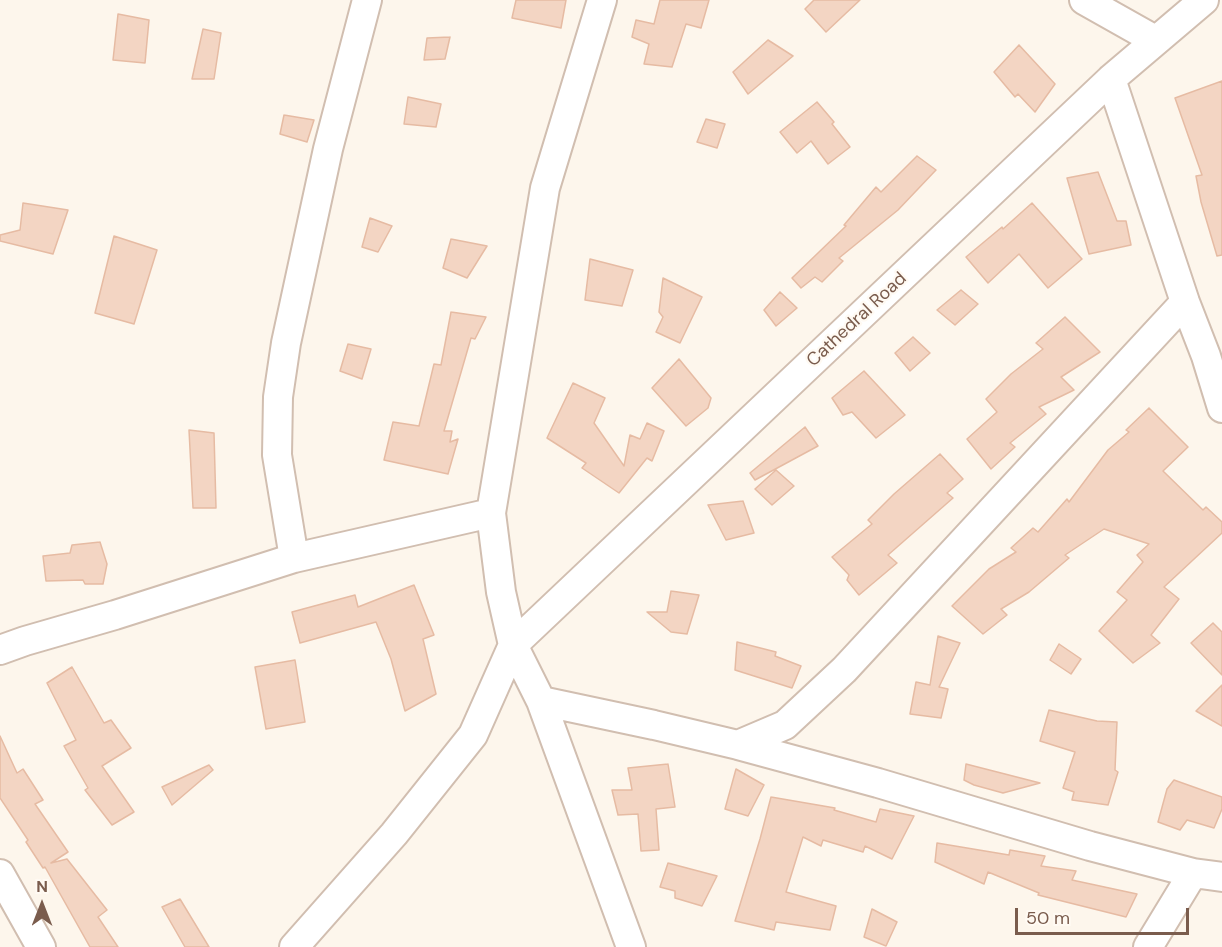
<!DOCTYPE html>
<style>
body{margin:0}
#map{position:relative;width:1222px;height:947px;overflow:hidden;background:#fdf6ec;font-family:"DM Sans",sans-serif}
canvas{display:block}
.north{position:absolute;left:12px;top:875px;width:60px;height:60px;-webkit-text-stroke:4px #fffaf3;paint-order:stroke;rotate:0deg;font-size:16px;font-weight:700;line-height:24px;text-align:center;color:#7a5c4d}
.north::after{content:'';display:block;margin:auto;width:21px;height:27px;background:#7a5c4d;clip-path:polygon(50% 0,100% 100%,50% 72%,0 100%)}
.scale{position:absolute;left:1015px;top:908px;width:174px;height:27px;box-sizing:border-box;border:3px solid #7a5c4d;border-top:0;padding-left:8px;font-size:18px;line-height:21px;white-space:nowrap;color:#7a5c4d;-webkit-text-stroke:4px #fffaf3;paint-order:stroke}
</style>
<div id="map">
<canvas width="1222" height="947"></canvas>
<div class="north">N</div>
<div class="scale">50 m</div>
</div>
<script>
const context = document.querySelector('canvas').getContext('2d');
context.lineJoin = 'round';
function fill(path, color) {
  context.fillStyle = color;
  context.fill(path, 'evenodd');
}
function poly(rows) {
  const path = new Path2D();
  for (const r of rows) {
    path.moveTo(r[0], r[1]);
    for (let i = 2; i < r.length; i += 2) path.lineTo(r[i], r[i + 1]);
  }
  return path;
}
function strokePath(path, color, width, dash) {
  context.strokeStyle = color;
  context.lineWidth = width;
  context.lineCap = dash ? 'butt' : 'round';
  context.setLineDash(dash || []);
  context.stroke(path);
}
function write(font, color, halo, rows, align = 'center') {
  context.font = font + ' "DM Sans",sans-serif';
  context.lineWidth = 4.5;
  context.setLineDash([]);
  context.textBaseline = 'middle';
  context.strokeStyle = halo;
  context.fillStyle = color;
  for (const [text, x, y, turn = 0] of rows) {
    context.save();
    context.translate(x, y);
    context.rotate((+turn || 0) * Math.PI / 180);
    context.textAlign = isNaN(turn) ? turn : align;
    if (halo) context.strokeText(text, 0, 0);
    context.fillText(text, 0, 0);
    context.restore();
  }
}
const building = poly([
 [516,0,566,0,561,28,512,18,516,0],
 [660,0,709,0,701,28,686,24,672,67,644,64,649,44,632,37,636,20,654,24,660,0],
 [814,0,860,0,826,32,805,9,814,0],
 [118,14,149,20,145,63,113,60,118,14],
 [203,29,221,33,214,79,192,79,203,29],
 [450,37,445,59,424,60,427,38,450,37],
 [768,40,793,56,748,94,733,72,768,40],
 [1019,45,1055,84,1035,112,1018,94,1015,97,994,72,1019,45],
 [1222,81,1222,255,1217,256,1201,202,1196,176,1202,175,1175,98,1222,81],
 [408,97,441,104,436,127,404,124,408,97],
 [817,102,834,122,832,124,850,147,828,164,811,141,797,153,780,132,817,102],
 [284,115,314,120,307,142,280,134,284,115],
 [706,119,725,124,717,148,697,142,706,119],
 [917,156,936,170,898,210,839,258,843,261,822,282,815,277,801,288,792,278,846,226,844,225,876,187,881,192,917,156],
 [1098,172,1117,221,1126,221,1131,245,1089,254,1067,178,1098,172],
 [23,203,68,210,53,254,0,241,0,235,20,230,23,203],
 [1032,203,1082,259,1048,288,1019,254,988,283,966,257,1002,227,1003,229,1032,203],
 [370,218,392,226,378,252,362,247,370,218],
 [114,236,157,250,134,324,95,313,114,236],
 [451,239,487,246,467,278,443,268,451,239],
 [590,259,633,270,622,306,585,300,590,259],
 [663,278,702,297,680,343,656,332,663,317,659,312,663,278],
 [961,290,978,304,955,325,937,310,961,290],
 [780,292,797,308,776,326,764,310,780,292],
 [451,312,486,317,475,339,471,338,444,431,452,431,450,442,458,439,448,474,384,460,393,422,419,426,434,364,441,365,451,312],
 [1065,317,1100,352,1061,377,1074,390,1039,407,1046,414,1010,443,1015,447,991,469,967,439,997,412,986,399,1011,374,1043,349,1036,343,1065,317],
 [913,337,930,353,910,371,895,353,913,337],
 [348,344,371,349,362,379,340,371,348,344],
 [679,359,711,398,708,408,686,426,652,388,679,359],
 [864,371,905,415,876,438,852,412,843,415,832,398,864,371],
 [573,383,605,398,594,423,624,466,630,435,640,439,647,423,664,431,652,461,647,458,619,493,582,468,586,463,547,438,573,383],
 [1149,408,1188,447,1163,471,1203,510,1206,507,1222,522,1222,533,1164,587,1179,599,1151,635,1160,643,1133,663,1099,631,1127,600,1117,592,1143,562,1137,555,1149,544,1104,529,1065,555,1069,558,1029,592,1001,609,1007,615,983,634,952,606,989,569,1016,552,1011,548,1033,528,1038,532,1067,499,1069,502,1108,450,1129,432,1126,430,1149,408],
 [805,427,818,446,755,480,750,473,805,427],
 [189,430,214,433,216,508,193,508,189,430],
 [940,454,963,479,947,493,953,498,888,555,897,563,859,595,847,580,849,575,832,557,872,524,868,520,894,494,940,454],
 [776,470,794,486,772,505,755,489,776,470],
 [743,501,754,533,726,540,708,505,743,501],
 [100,542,107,564,103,584,85,584,83,580,46,581,43,556,70,553,72,545,100,542],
 [414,585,434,635,423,639,436,694,405,711,391,659,376,622,300,643,292,612,355,595,358,607,414,585],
 [671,591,699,595,687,634,671,632,647,612,667,612,671,591],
 [1213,623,1222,632,1222,675,1191,643,1213,623],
 [938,636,960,643,939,687,948,689,941,718,910,714,916,682,930,685,938,636],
 [737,642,776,652,775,656,801,666,792,688,735,670,737,642],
 [1059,644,1081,659,1071,674,1050,660,1059,644],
 [295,660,305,722,266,729,255,667,295,660],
 [72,667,104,723,111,720,131,748,102,766,134,812,112,825,85,790,88,788,64,746,76,740,47,683,72,667],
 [1222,685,1222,726,1196,711,1222,685],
 [1049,710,1097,721,1117,722,1115,770,1118,772,1108,805,1072,800,1074,792,1063,788,1075,752,1040,741,1049,710],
 [0,736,17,773,23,769,43,800,35,804,68,852,51,863,67,859,107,910,98,917,118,947,90,947,45,867,43,868,26,842,28,840,0,798,0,736],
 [668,764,675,807,656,809,659,850,641,851,638,814,618,815,612,790,632,790,628,768,668,764],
 [966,764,1040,783,1003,793,974,785,964,780,966,764],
 [209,765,213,770,172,805,162,787,209,765],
 [736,769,764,785,748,816,725,809,736,769],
 [1174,780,1222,797,1222,809,1214,828,1187,820,1180,830,1158,822,1167,789,1174,780],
 [771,797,835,808,834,810,876,822,880,809,914,816,892,859,865,846,863,852,823,840,821,846,803,837,786,892,836,906,830,930,776,922,774,930,735,921,760,839,771,797],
 [937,843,1009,855,1010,850,1045,856,1041,866,1076,871,1072,880,1137,894,1126,917,1038,895,1039,893,988,872,984,884,935,862,937,843],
 [668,863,717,876,702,906,675,898,675,891,660,887,668,863],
 [180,899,209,947,185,947,162,907,180,899],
 [872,909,897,922,886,946,864,937,872,909]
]);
fill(building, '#f3d5c3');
strokePath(building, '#e6bba3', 1.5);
const minor = poly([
 [602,0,545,188,491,513,501,592,513,645,541,701,631,947],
 [1084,0,1155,40],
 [1111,79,1185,302,1206,356,1222,408],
 [294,558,277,455,278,397,286,343,328,149,367,0],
 [0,650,25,641,115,615,294,558,491,513],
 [541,701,654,725,738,745,878,783,1090,846,1193,873,1148,947],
 [738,745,785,725,844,670,1185,302],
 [1193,873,1222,877],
 [0,874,41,947],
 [294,947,394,834,473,735,513,645,1111,79,1204,0]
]);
strokePath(minor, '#d1beb0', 32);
strokePath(minor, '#fff', 28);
write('18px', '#7a5c4d', '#fffaf3', [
 ["Cathedral Road",857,320,-43]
]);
</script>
